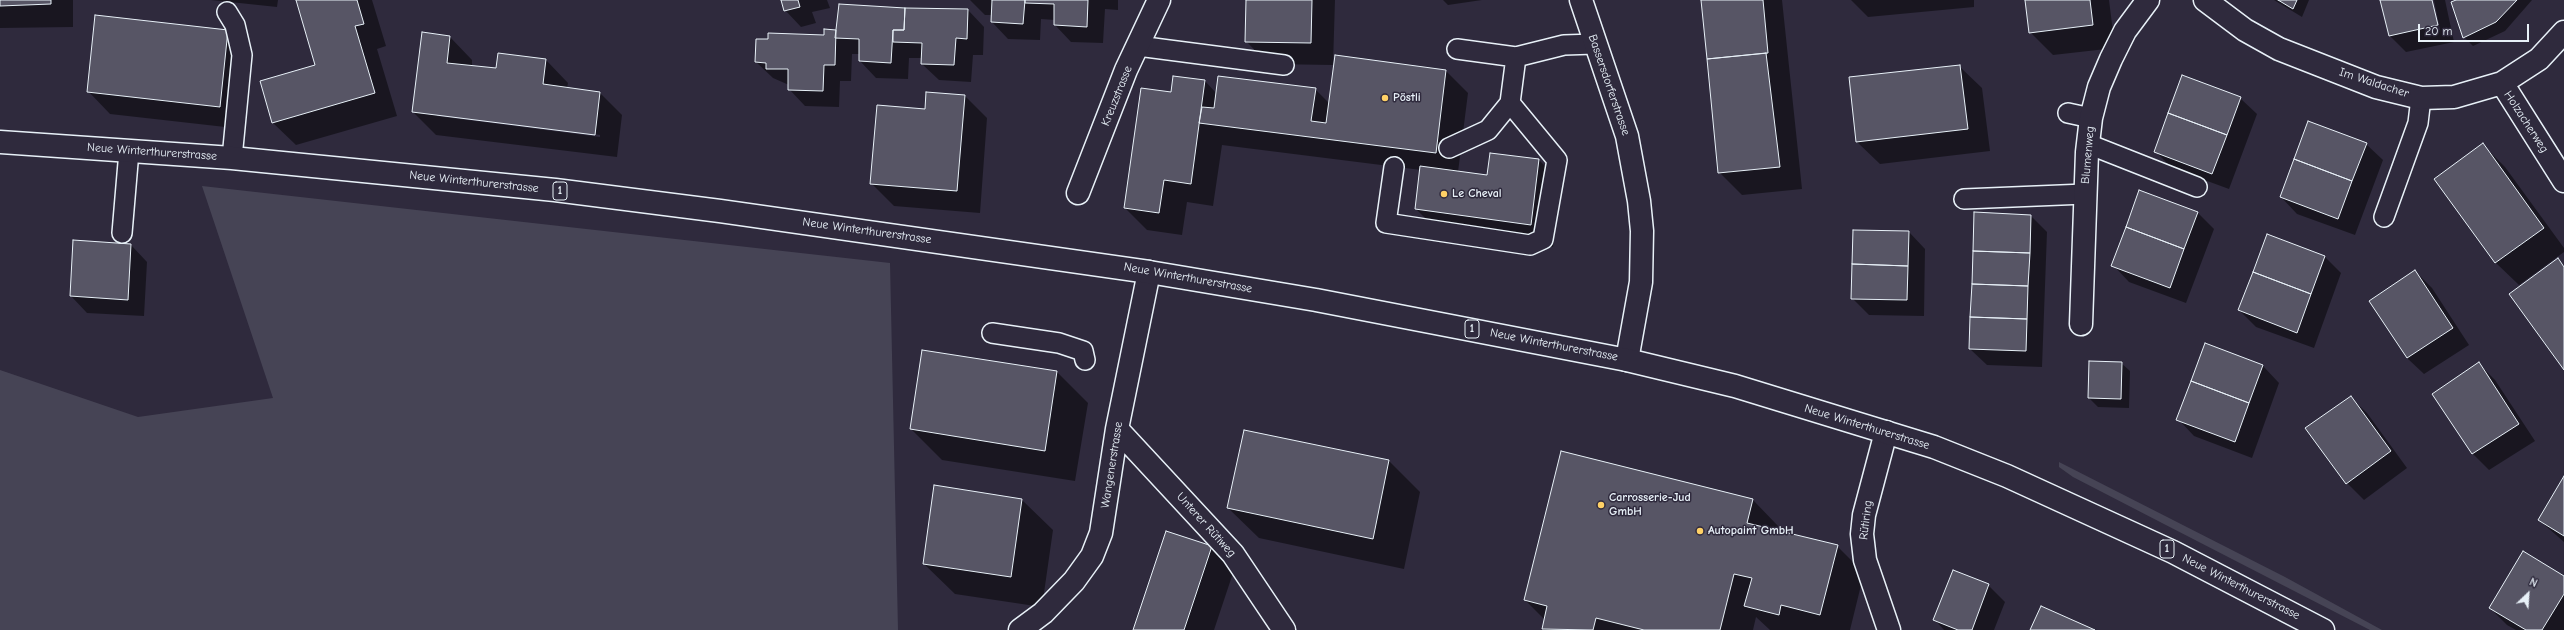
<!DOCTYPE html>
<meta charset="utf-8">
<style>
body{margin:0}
#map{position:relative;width:2564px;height:630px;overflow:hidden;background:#2f2a3d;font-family:"Comic Neue",sans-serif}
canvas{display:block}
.north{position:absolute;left:2508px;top:574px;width:40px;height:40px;-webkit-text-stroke:3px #2f2a3d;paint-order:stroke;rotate:25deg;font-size:11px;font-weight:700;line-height:16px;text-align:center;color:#e8f1f8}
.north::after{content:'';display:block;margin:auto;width:14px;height:18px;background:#e8f1f8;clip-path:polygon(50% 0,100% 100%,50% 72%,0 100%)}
.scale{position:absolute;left:2418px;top:24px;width:111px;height:18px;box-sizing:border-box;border:2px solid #e8f1f8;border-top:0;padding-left:5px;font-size:12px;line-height:14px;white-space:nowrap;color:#e8f1f8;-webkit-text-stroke:3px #2f2a3d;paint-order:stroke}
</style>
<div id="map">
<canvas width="2564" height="630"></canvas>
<div class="north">N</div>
<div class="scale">20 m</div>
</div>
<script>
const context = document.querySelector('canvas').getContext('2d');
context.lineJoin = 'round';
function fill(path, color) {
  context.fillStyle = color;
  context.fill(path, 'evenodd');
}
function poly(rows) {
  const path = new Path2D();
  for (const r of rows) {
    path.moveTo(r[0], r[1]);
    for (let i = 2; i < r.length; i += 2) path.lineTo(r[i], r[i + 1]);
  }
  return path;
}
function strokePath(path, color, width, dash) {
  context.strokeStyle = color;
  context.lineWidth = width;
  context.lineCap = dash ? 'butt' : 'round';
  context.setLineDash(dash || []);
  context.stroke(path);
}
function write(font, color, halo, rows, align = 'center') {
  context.font = font + ' "Comic Neue",sans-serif';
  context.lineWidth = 3;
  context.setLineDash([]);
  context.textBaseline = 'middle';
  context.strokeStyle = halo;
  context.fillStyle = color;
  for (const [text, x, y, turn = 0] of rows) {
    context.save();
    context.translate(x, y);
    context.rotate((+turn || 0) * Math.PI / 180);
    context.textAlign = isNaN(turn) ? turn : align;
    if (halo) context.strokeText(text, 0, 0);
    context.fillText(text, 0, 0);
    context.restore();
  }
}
fill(poly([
 [202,186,890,263,898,630,0,630,0,370,138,417,273,398],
 [2059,462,2285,577,2382,630,2370,630,2162,523,2073,477,2059,467]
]), '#464455');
fill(poly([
 [0,0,73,0,73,27,0,28],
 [211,0,278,0,277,7],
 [297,0,372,0,386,46,377,49,397,116,296,145,273,123,316,66],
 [782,0,827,0,830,8,812,12,816,23,801,27,785,10],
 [970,0,1118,0,1118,10,1105,9,1103,43,1071,42,1055,25,1055,20,1041,19,1040,40,1008,39,992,22,992,15,985,15],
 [1247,0,1335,0,1333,65,1446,71,1468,93,1458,172,1488,176,1539,160,1561,182,1553,247,1439,232,1416,209,1421,170,1222,145,1213,206,1187,202,1182,235,1147,230,1125,208,1172,93,1205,81,1217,94,1315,89,1329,103,1334,65,1268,64,1246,41],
 [1443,0,1482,0,1448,5],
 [1702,0,1782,0,1802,189,1742,195,1719,172],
 [1851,0,1974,0,1974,7,1868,17],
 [2026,0,2109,0,2115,48,2053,55,2030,32],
 [2274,0,2309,0,2302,17],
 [2381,0,2431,0,2439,30,2440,30,2434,0,2445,0,2454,42,2406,52,2390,36],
 [2458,0,2532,0,2505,31,2473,46,2464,37],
 [839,6,968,10,984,27,983,55,973,55,971,82,939,80,922,64,923,58,909,58,908,79,876,78,860,61,860,54,852,54,851,81,840,81,839,107,805,106,789,89,789,85,773,78,756,62,837,31],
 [228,31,251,54,243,129,110,114,88,91],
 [450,37,472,60,472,66,497,69,546,60,568,83,567,88,600,93,622,115,617,157,436,135,413,112],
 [437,114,600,135,600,137,437,116],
 [1959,66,1982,88,1990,151,1880,164,1857,142],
 [965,96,987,118,980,213,894,206,871,183,926,111],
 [2240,98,2257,114,2229,189,2172,168,2155,151],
 [2366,144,2383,160,2355,235,2297,214,2281,197],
 [2483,145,2505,167,2564,248,2564,252,2519,285,2496,263,2435,179],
 [2197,212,2214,229,2186,303,2129,282,2113,265],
 [2031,216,2047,232,2042,367,1987,365,1970,349],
 [1909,232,1925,249,1924,316,1869,315,1852,298],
 [2267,235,2325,257,2341,273,2314,348,2256,327,2239,310],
 [131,245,147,262,144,316,87,313,71,296],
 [2415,271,2432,288,2469,345,2424,374,2407,358,2370,301],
 [2205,345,2263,366,2279,383,2252,458,2194,436,2178,419],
 [2121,363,2130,371,2129,408,2098,407,2089,398],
 [2479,364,2495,380,2535,441,2489,470,2473,454],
 [1057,372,1088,403,1075,481,942,460,911,429],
 [2350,397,2367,413,2407,468,2364,500,2347,483,2307,428],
 [1389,461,1420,492,1404,569,1259,538,1228,508],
 [2564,478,2564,542,2539,520],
 [1022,500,1053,530,1042,607,955,594,924,564],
 [1753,500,1779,527,1778,531,1837,546,1864,573,1850,630,1770,630,1756,617,1753,630,1544,630,1545,620,1525,600],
 [1211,547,1234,570,1214,630,1134,630],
 [2564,577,2564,630,2516,630,2507,625,2490,608],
 [1988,585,2005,602,1994,630,1944,630,1935,620]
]), '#0007');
const building = poly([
 [0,0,51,0,51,4,0,6,0,0],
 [296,0,357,0,364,24,355,26,375,93,272,123,260,81,315,65,296,0],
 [781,0,798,0,800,7,784,11,781,0],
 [992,0,1025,0,1023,24,991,22,992,0],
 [1025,0,1088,0,1087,27,1054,25,1054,4,1025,3,1025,0],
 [1246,0,1312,0,1311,43,1245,42,1246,0],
 [1701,0,1763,0,1768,53,1707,59,1701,0],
 [2025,0,2090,0,2093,25,2029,33,2025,0],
 [2278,0,2297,0,2293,9,2278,0],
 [2380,0,2432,0,2438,25,2389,36,2380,0],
 [2456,0,2517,0,2496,22,2463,38,2451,2,2456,0],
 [839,4,905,8,904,30,893,30,891,63,859,61,859,39,835,38,839,4],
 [905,8,968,9,967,39,956,38,954,65,921,64,922,43,893,42,893,30,904,30,905,8],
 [95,15,228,30,220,107,87,92,95,15],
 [824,29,836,30,835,65,824,65,823,91,788,90,788,69,766,69,766,63,755,62,756,39,768,39,768,33,824,35,824,29],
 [422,32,450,36,447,63,496,68,498,53,546,59,543,84,600,92,595,135,412,112,422,32],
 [1766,53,1780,167,1718,173,1707,59,1766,53],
 [1335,55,1446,70,1436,153,1199,123,1202,107,1214,108,1218,76,1316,88,1311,121,1326,123,1335,55],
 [1960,65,1968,129,1856,142,1849,77,1960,65],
 [2182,75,2241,97,2227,135,2168,113,2182,75],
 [1173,76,1205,80,1191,184,1164,180,1159,213,1124,208,1141,88,1171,92,1173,76],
 [926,92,965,95,957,191,870,184,877,105,925,109,926,92],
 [2168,113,2227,135,2212,174,2154,152,2168,113],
 [2308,121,2367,143,2352,181,2294,159,2308,121],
 [2483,143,2544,228,2495,263,2434,179,2483,143],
 [1490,153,1539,159,1531,225,1415,209,1420,166,1487,175,1490,153],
 [2294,159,2352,181,2338,219,2280,197,2294,159],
 [2139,190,2198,212,2184,249,2126,227,2139,190],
 [1974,212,2031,215,2030,253,1973,251,1974,212],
 [2126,227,2184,249,2170,288,2111,266,2126,227],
 [1853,230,1909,231,1908,266,1852,264,1853,230],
 [2267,234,2325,256,2311,294,2253,272,2267,234],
 [73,240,131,244,128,300,70,296,73,240],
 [1973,251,2030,253,2028,286,1972,284,1973,251],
 [2558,258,2564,267,2564,370,2509,294,2558,258],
 [1852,264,1908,266,1907,300,1851,299,1852,264],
 [2415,270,2453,328,2407,358,2369,301,2415,270],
 [2253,272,2311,294,2297,333,2238,310,2253,272],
 [1972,284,2028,286,2027,319,1970,317,1972,284],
 [1970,317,2027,319,2026,351,1969,349,1970,317],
 [2205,343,2263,365,2249,403,2191,381,2205,343],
 [922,350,1057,371,1045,451,910,429,922,350],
 [2089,361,2122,362,2121,399,2088,398,2089,361],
 [2479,362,2519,424,2472,454,2432,394,2479,362],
 [2191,381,2249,403,2235,442,2176,420,2191,381],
 [2351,396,2391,451,2346,484,2305,428,2351,396],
 [1244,430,1389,460,1373,539,1227,508,1244,430],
 [1561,451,1753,499,1747,523,1838,545,1820,615,1781,605,1779,615,1744,606,1752,578,1734,574,1720,630,1644,630,1596,618,1593,630,1542,629,1547,606,1524,600,1561,451],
 [2564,476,2564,536,2538,520,2564,476],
 [934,485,1022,499,1011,577,923,564,934,485],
 [1166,531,1212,546,1184,630,1133,630,1166,531],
 [2523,551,2564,576,2564,594,2542,630,2526,630,2489,608,2523,551],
 [1953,570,1989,584,1972,630,1958,630,1933,620,1953,570],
 [2041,606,2095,630,2030,630,2041,606]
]);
fill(building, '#575565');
strokePath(building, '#e8f1f8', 1);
const lane = poly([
 [227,12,235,25,242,55,232,158],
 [1138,46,1284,65],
 [1457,49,1516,57,1564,45,1595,44],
 [2068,113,2091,118],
 [2088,144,2197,187],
 [1449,148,1488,130,1510,103],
 [1394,167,1386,223,1530,245,1543,239,1557,160,1510,103,1516,57],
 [1964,199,2085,194],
 [2384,217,2418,123,2421,98],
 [122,233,129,151],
 [992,333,1059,343,1083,351,1085,360]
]);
const street = poly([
 [2205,0,2245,30,2279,49,2376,87,2421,98,2454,97,2502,83,2539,59,2564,32],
 [2502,83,2564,181],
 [1078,193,1126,70,1159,0],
 [2081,324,2087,152,2091,118,2099,87,2111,59,2125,31,2148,0],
 [1117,429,1233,554,1284,630],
 [1886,432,1864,515,1862,534,1865,560,1889,630],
 [1020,630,1043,613,1074,581,1092,556,1101,533,1117,429,1149,272]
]);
const secondary = poly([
 [1581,0,1627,136,1639,201,1642,231,1641,282,1627,360]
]);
const primary = poly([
 [0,142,232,158,555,190,720,211,1149,272,1316,300,1627,360,1735,386,1934,447,2007,476,2173,552,2323,630]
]);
strokePath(lane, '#e8f1f8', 22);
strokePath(street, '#e8f1f8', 25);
strokePath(secondary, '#e8f1f8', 25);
strokePath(primary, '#e8f1f8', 25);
strokePath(lane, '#2f2a3d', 19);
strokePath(street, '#2f2a3d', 22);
strokePath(secondary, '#2f2a3d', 22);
strokePath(primary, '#2f2a3d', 22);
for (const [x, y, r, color] of [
 [1385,98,4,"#ffd166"],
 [1444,194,4,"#ffd166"],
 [1601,505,4,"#ffd166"],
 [1700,531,4,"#ffd166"]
]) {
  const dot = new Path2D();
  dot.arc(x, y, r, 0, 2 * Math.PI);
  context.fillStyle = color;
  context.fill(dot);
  strokePath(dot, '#2f2a3d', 1.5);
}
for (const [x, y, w] of [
 [560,191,14],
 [1472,329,14],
 [2167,549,14]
]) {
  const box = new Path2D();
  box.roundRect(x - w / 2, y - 9, w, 18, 3);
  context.fillStyle = '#2f2a3d';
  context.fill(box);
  strokePath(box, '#e8f1f8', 1);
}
write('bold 11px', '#e8f1f8', null, [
 ["1",560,191],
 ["1",1472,329],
 ["1",2167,549]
]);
write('12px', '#e8f1f8', '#2f2a3d', [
 ["Im Waldacher",2374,83,18],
 ["Bassersdorferstrasse",1609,85,71],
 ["Kreuzstrasse",1117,96,-68],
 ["Holzacherweg",2526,122,57],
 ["Neue Winterthurerstrasse",152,152,4],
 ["Blumenweg",2088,155,-85],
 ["Neue Winterthurerstrasse",474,182,6],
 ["Neue Winterthurerstrasse",867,231,8],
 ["Neue Winterthurerstrasse",1188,278,10],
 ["Neue Winterthurerstrasse",1554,345,11],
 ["Neue Winterthurerstrasse",1867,427,17],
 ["Wangenerstrasse",1112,465,-81],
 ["Rütiring",1866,520,-83],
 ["Unterer Rütiweg",1206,525,48],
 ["Neue Winterthurerstrasse",2241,587,27]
]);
write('bold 12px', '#e8f1f8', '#2f2a3d', [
 ["Pöstli",1393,98],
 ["Le Cheval",1452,194],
 ["Carrosserie-Jud",1609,498],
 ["GmbH",1609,512],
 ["Autopaint GmbH",1708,531]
], 'left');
</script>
